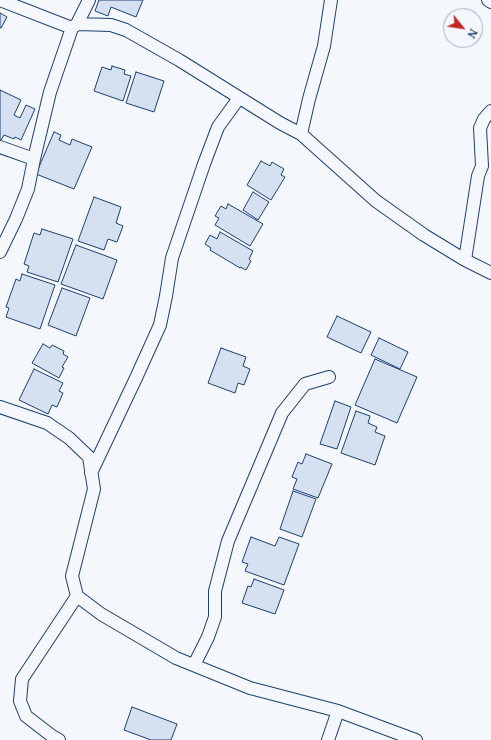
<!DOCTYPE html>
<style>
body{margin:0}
#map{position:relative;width:491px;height:740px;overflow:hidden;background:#f4f7fb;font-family:"Noto Serif",serif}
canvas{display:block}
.north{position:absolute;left:443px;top:8px;width:40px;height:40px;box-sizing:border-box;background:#f4f7fb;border:1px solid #9eadc5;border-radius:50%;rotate:120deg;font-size:11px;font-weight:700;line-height:16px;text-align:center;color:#1d3f73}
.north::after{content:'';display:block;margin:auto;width:14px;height:18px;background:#c62828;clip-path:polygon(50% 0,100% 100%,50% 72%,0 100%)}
</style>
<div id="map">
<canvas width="491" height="740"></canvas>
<div class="north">N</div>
</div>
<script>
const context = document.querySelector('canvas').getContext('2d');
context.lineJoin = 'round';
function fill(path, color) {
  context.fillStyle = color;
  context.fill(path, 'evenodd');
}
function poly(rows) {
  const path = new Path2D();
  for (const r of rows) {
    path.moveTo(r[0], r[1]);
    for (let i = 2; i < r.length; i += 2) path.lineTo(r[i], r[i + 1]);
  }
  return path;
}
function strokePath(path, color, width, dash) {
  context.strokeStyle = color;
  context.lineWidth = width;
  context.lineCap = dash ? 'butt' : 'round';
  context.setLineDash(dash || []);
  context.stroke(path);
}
const building = poly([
 [99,0,143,0,136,17,111,7,108,16,95,11,99,0],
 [0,13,7,17,1,28,0,28,0,13],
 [112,66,125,70,124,74,131,76,123,101,94,91,102,67,111,70,112,66],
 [136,72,164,81,154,112,126,103,136,72],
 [0,90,21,100,14,115,20,118,26,105,35,109,21,140,15,137,14,139,4,135,1,140,0,140,0,90],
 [54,132,61,135,59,140,70,145,72,139,92,147,74,189,36,174,54,132],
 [261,161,270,166,272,162,284,169,281,175,285,177,271,200,247,185,261,161],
 [253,192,269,202,258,220,243,210,253,192],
 [94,197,121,207,116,223,123,226,117,242,108,239,104,250,78,241,94,197],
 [228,204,263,224,250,246,215,225,219,218,215,216,221,206,226,209,228,204],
 [42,229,73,239,58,282,27,272,29,266,24,264,34,233,40,235,42,229],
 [220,232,253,251,249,259,251,261,246,270,240,267,240,268,210,250,211,248,205,244,210,235,217,239,220,232],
 [76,245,117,260,103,299,61,284,76,245],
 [22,274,55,285,40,329,6,317,9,308,6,307,16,279,20,281,22,274],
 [62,288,90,298,76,336,48,325,62,288],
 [337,316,371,332,361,353,327,337,337,316],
 [379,338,408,352,400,369,371,355,379,338],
 [43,344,50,348,52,345,64,351,63,354,68,357,62,367,64,368,59,378,32,363,43,344],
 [221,348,246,357,243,366,250,369,244,385,238,383,235,393,208,383,221,348],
 [375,359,417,377,397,423,355,405,375,359],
 [34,369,63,383,59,391,63,393,57,407,52,405,48,414,19,400,34,369],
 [335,401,351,407,337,449,320,444,335,401],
 [356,411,370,416,368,423,377,427,375,432,385,436,375,465,341,453,356,411],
 [306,454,332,464,318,498,293,489,297,479,292,477,298,462,302,464,306,454],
 [293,491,316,499,302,537,280,529,293,491],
 [251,537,275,546,279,537,299,544,284,585,245,571,248,564,242,562,251,537],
 [254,579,284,590,275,614,242,603,248,586,251,587,254,579],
 [132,707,177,724,171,740,151,740,124,730,132,707]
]);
fill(building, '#d5e0f0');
strokePath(building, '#1d3f73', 1);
const minor = poly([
 [0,0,72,28,77,24,111,25,126,30,179,60,280,123,301,134,376,201,424,235,465,260,491,273],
 [488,0,491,2],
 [77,24,89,0],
 [301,134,309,99,324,46,331,0],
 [0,147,34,159],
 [0,252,16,219,28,189,34,159,50,92,72,28],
 [465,260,478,176,482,166,480,128,484,119,491,111],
 [0,407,47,423,69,438,89,457,94,489,72,576,77,596,101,614,176,658,250,688,338,711,416,740],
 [91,473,136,378,160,325,166,296,172,258,204,164,218,127,239,98],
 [194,665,208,637,215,617,215,591,228,541,282,413,305,384,329,377],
 [59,740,52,736,26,716,20,701,22,679,77,596],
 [328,740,338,711]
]);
strokePath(minor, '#1d3f73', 14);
strokePath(minor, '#f4f7fb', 12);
</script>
